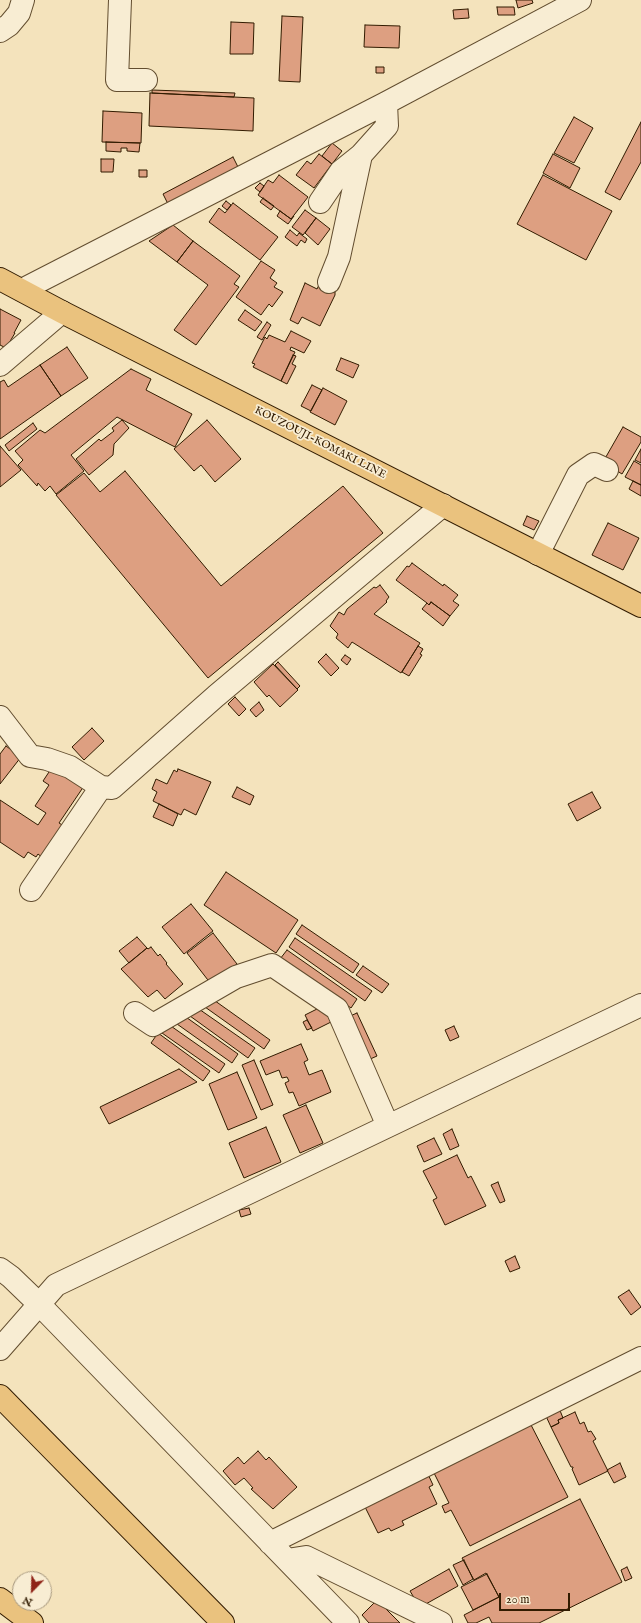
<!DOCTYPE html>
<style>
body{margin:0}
#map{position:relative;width:641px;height:1623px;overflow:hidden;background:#f4e3bc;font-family:"IM FELL English",serif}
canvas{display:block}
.north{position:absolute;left:12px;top:1571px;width:40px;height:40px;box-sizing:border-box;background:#f8edd3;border:1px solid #a8997f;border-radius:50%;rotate:203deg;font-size:11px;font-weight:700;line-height:16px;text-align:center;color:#311b00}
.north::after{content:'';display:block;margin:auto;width:14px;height:18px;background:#8f2418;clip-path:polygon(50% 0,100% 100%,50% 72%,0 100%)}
.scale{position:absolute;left:499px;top:1593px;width:71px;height:18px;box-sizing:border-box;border:2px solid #311b00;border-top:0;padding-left:5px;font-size:12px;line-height:14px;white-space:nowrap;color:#311b00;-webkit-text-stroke:3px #f8edd3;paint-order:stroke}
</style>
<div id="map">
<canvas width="641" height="1623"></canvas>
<div class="north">N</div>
<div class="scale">20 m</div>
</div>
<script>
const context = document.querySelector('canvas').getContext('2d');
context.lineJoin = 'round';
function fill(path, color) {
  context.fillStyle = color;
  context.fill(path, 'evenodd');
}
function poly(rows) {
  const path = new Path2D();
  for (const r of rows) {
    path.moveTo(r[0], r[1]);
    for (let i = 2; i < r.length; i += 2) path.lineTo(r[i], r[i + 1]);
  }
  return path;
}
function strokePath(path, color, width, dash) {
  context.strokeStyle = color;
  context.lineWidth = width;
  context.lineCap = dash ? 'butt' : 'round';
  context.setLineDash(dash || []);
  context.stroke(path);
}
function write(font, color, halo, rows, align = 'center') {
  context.font = font + ' "IM FELL English",serif';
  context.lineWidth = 3.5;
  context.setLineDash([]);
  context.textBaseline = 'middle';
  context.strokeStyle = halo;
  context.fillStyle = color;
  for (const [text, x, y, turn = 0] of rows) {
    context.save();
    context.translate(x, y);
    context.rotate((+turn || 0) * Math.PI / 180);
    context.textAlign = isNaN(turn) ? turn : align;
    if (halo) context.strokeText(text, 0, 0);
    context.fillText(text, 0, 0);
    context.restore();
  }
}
const building = poly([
 [516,0,532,0,533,3,518,8,516,0],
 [497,7,514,7,515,15,498,15,497,7],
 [468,9,469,18,454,19,453,10,468,9],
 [282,16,303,17,300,82,279,81,282,16],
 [231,22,254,23,253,54,230,54,231,22],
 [365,25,400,26,399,48,364,47,365,25],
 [376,67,384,67,384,73,376,73,376,67],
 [152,90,235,93,234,97,152,93,152,90],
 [150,93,254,98,253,131,149,126,150,93],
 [103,111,142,113,141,143,102,142,103,111],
 [574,117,593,128,574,163,554,153,574,117],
 [641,122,641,162,620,200,605,192,641,122],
 [106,142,140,143,139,152,127,151,127,148,121,148,121,152,106,151,106,142],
 [332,143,342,151,332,164,322,156,332,143],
 [319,154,332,164,314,188,296,175,307,161,311,164,319,154],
 [553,154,580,168,570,188,543,173,553,154],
 [233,157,238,167,168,204,163,194,233,157],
 [101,159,114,159,113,172,101,172,101,159],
 [139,170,147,170,147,177,139,177,139,170],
 [279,175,308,197,291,219,258,195,268,180,273,183,279,175],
 [543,175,612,211,586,260,517,224,543,175],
 [260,183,264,186,260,192,255,188,260,183],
 [263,198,274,206,271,210,260,202,263,198],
 [226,201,231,205,227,210,222,206,226,201],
 [233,203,278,237,260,260,209,222,219,208,225,213,233,203],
 [305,210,316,218,303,235,292,227,305,210],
 [280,211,291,219,294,216,288,224,277,216,280,211],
 [316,218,330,229,318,245,305,233,316,218],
 [173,225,193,241,177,262,149,241,173,225],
 [290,230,297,236,299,233,307,239,305,243,301,240,297,246,285,237,290,230],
 [193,241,240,276,234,284,239,287,196,345,174,330,208,285,177,262,193,241],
 [261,261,275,270,270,278,277,283,274,287,283,292,272,307,269,304,261,315,236,297,261,261],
 [305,283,317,289,319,285,335,292,335,295,320,326,302,317,298,324,290,320,305,283],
 [0,309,21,320,14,333,15,333,6,348,0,345,0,309],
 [245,310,262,322,255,331,238,320,245,310],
 [267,322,271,325,262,340,257,337,267,322],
 [291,331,311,341,304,353,291,347,290,350,295,352,281,381,253,367,255,364,252,363,265,337,267,339,269,335,285,342,291,331],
 [67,347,88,378,61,396,40,365,67,347],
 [293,355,296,356,292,364,296,366,287,384,281,381,293,355],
 [341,358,359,365,353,378,336,370,341,358],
 [40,365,61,396,0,439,0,382,4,380,8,387,40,365],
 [131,369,151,379,146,390,192,414,175,447,117,417,71,455,84,471,56,494,50,486,45,491,38,483,37,486,18,465,23,460,15,451,40,430,45,433,131,369],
 [312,385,322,390,311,411,301,406,312,385],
 [323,388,347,401,335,425,310,412,323,388],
 [122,420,129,428,114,444,113,455,89,475,76,459,99,439,101,441,114,431,112,428,122,420],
 [207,420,241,459,215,482,201,465,194,471,174,449,207,420],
 [33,423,37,429,9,451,5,445,33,423],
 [623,427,641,437,641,442,622,474,603,462,623,427],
 [0,446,21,470,0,487,0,446],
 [641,449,641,463,635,460,641,449],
 [634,461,641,465,641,485,625,477,634,461],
 [125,471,221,586,343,486,383,533,208,678,56,495,84,473,100,492,125,471],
 [633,481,641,485,641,496,629,489,633,481],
 [527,516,539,521,534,530,523,525,527,516],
 [608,523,639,538,623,570,592,555,608,523],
 [412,563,443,586,444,584,458,595,453,601,459,605,450,616,431,602,429,605,427,603,396,580,407,566,409,567,412,563],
 [380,585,389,597,386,601,387,602,374,614,420,643,401,673,352,642,348,648,336,638,338,634,330,626,339,612,344,615,347,609,374,587,376,588,380,585],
 [431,602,450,616,443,626,422,609,427,603,429,605,431,602],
 [418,646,423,649,420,654,422,655,409,676,402,672,418,646],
 [326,654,339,668,331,676,318,662,326,654],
 [345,655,351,659,347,665,341,660,345,655],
 [278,662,300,686,297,689,275,665,278,662],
 [273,664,298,690,280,707,269,695,267,697,254,682,273,664],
 [235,697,246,709,239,716,228,704,235,697],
 [259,702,264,710,256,717,250,710,259,702],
 [92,728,104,741,84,760,72,747,92,728],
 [6,746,21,757,0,784,0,754,6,746],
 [53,766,84,786,59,823,64,826,43,858,38,854,36,857,28,852,24,858,0,842,0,800,38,825,46,813,35,806,49,785,43,781,53,766],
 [178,769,211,782,196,815,184,809,181,815,153,801,157,792,152,789,156,779,167,784,174,770,177,772,178,769],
 [237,787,254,796,250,805,232,797,237,787],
 [592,792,601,808,577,821,568,804,592,792],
 [159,804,178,814,173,826,153,817,159,804],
 [226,872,298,920,276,953,204,905,226,872],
 [191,904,213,931,184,954,162,927,191,904],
 [302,925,359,964,353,973,296,934,302,925],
 [213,933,237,964,211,984,187,953,213,933],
 [137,937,147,948,129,963,119,951,137,937],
 [295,938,372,991,365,1001,289,947,295,938],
 [151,947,158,956,160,954,167,963,166,964,183,984,165,999,157,990,148,997,121,969,147,948,148,949,151,947],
 [287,950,357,999,351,1008,280,959,287,950],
 [363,966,389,984,382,993,356,975,363,966],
 [211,998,270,1040,264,1049,205,1007,211,998],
 [323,1006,331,1022,313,1031,305,1015,323,1006],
 [196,1007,255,1048,248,1058,190,1016,196,1007],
 [357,1013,377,1056,368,1060,348,1017,357,1013],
 [183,1015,238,1054,232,1063,177,1024,183,1015],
 [307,1020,312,1028,307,1030,303,1022,307,1020],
 [168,1024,225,1064,219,1073,162,1033,168,1024],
 [454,1026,459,1037,450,1041,445,1030,454,1026],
 [158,1033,210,1071,203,1081,151,1043,158,1033],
 [301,1044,308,1060,304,1062,309,1075,322,1070,331,1092,299,1106,293,1092,289,1093,285,1083,289,1081,287,1077,282,1078,279,1070,266,1075,260,1061,301,1044],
 [254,1060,273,1105,261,1110,242,1065,254,1060],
 [179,1069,197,1082,109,1124,100,1107,179,1069],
 [237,1072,257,1118,228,1130,209,1084,237,1072],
 [306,1105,323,1143,300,1153,283,1115,306,1105],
 [266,1127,281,1162,244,1178,229,1143,266,1127],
 [452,1129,459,1146,450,1150,443,1134,452,1129],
 [434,1138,442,1154,424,1162,417,1146,434,1138],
 [457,1155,468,1178,471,1176,486,1206,445,1225,433,1200,437,1198,423,1171,457,1155],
 [498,1182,505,1201,500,1203,491,1185,498,1182],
 [249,1208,251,1214,241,1217,239,1210,249,1208],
 [515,1256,520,1268,510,1272,505,1261,515,1256],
 [629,1290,641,1307,631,1315,618,1297,629,1290],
 [559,1408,563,1418,558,1420,559,1423,551,1427,545,1414,559,1408],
 [575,1412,580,1424,584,1422,588,1432,591,1431,596,1439,593,1441,608,1471,579,1485,572,1469,573,1468,573,1467,571,1467,551,1427,559,1423,558,1420,575,1412],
 [529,1421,568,1497,470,1546,451,1510,445,1513,442,1506,449,1503,432,1469,529,1421],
 [258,1451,266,1460,269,1457,297,1487,273,1509,251,1489,253,1488,244,1478,235,1485,223,1471,238,1457,244,1464,258,1451],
 [620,1463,626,1477,614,1483,607,1470,620,1463],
 [427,1472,433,1485,429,1487,437,1504,402,1521,404,1525,391,1531,389,1528,378,1533,363,1503,427,1472],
 [580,1499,622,1582,539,1623,492,1623,489,1617,476,1623,468,1623,464,1615,499,1597,486,1573,474,1580,462,1558,580,1499],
 [464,1560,473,1579,463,1585,453,1565,464,1560],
 [627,1567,632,1578,625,1581,621,1570,627,1567],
 [449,1569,458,1586,424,1605,416,1601,410,1591,449,1569],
 [487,1574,499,1597,473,1610,461,1587,487,1574],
 [377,1600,400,1623,369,1623,362,1615,377,1600]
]);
fill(building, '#dd9f81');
strokePath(building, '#311b00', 1);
const minor = poly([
 [120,0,117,80,146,80],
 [0,31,9,25,19,13,23,0],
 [320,202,341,171,361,155,387,126,386,103],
 [329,282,339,257,361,155],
 [22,290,386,103,580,0],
 [0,365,62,312],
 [538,554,578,475,594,464,607,470],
 [0,717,30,756,47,759,70,767,101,787],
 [31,890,101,787,112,788,216,696,443,505],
 [135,1013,153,1025,236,977,272,965,337,1009,388,1126],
 [0,1269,11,1277,39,1304,348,1623],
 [0,1349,56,1285,641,1005],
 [270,1543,641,1358],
 [287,1560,306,1557,441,1623]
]);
const major = poly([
 [0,279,62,312,641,606]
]);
const highway = poly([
 [0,1396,223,1623],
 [0,1599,32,1623]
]);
strokePath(minor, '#624d2f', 24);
strokePath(major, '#311b00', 24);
strokePath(highway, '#311b00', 24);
strokePath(minor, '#f8edd3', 22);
strokePath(major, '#eac27e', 22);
strokePath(highway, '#eac27e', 22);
write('11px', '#311b00', '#f8edd3', [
 ["KOUZOUJI-KOMAKI LINE",320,443,27]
]);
</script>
